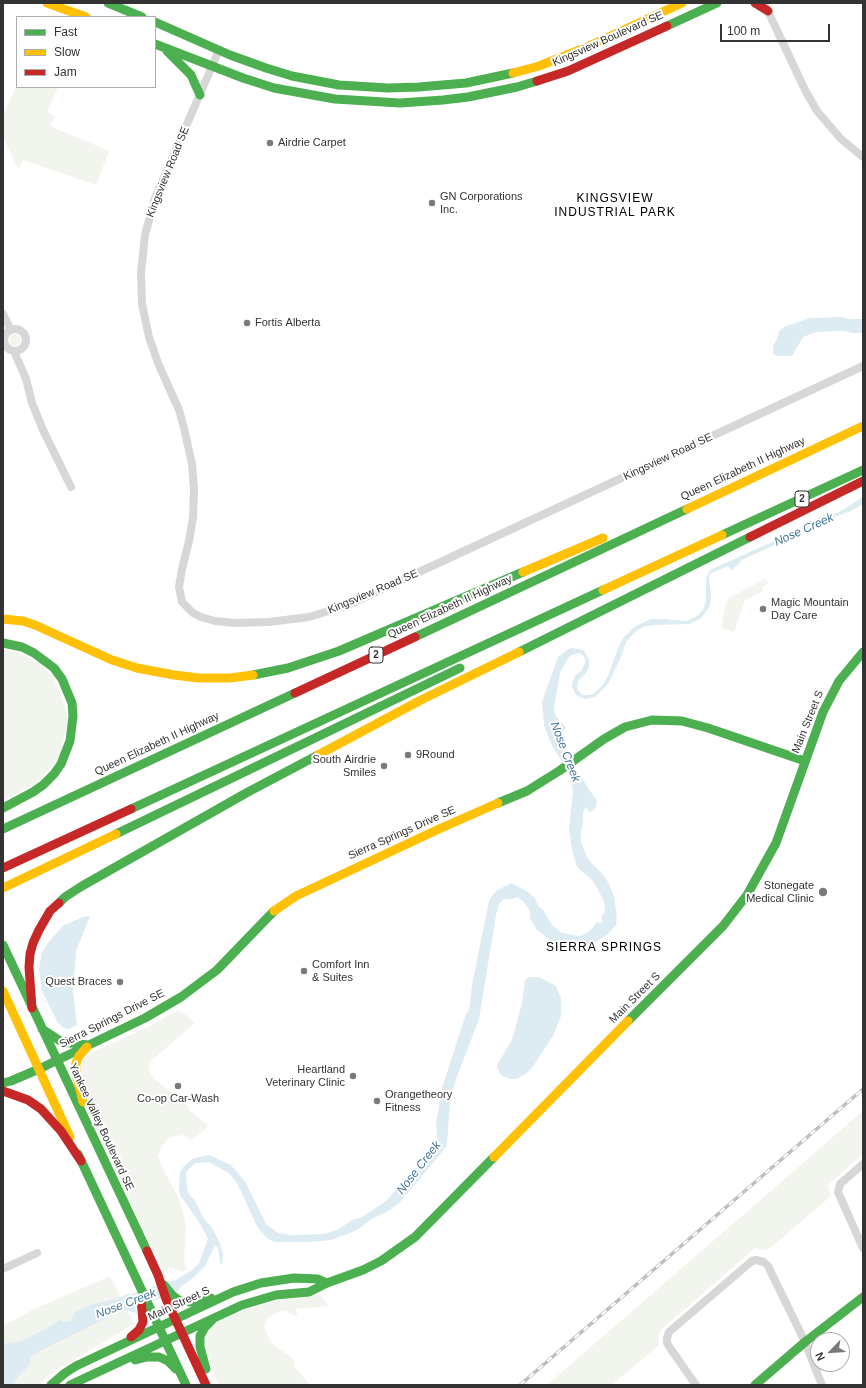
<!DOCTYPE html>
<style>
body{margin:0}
#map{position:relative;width:866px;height:1388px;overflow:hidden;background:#fff;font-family:Arial,sans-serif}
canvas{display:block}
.frame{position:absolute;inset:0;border:4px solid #333;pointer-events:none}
.legend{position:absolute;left:16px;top:16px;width:140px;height:72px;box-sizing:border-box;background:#fff;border:1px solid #adadad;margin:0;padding:5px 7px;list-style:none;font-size:12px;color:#333}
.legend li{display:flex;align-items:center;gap:8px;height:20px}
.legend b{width:20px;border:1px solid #adadad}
.north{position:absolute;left:810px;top:1332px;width:40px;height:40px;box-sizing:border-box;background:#fff;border:1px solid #adadad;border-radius:50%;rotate:245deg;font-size:11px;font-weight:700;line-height:16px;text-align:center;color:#333}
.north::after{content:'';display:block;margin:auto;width:14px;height:18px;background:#7a7a7a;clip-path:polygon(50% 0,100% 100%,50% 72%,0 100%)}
.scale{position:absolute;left:720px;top:24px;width:110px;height:18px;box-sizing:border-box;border:2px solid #333;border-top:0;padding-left:5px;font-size:12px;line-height:14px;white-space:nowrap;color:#333;-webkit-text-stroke:3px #fff;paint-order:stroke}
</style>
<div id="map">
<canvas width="866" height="1388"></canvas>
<div class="frame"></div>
<ul class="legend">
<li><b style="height:5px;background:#4caf50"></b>Fast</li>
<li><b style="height:5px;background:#ffc107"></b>Slow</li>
<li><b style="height:5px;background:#c62828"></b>Jam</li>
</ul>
<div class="north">N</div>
<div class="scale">100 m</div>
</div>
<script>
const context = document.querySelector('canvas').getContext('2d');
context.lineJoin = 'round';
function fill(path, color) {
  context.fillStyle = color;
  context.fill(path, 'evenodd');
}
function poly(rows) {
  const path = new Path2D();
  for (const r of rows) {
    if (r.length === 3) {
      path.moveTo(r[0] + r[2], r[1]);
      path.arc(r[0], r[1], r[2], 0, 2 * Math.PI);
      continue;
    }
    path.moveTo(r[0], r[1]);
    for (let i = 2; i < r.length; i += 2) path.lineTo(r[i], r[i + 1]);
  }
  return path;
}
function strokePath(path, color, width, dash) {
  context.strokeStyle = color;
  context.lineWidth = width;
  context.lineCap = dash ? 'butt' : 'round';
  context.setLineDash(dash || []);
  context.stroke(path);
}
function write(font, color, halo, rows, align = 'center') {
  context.font = font + ' Arial,sans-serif';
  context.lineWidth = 4;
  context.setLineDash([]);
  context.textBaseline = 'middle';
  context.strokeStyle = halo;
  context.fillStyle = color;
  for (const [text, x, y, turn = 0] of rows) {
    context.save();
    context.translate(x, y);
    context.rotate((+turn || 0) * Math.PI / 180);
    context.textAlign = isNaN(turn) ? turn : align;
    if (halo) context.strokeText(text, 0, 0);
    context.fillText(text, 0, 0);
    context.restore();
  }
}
fill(poly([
 [17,84,17,87,58,87,47,112,55,116,50,126,109,151,96,185,23,160,19,170,3,137,3,116],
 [15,340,6],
 [765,579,768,584,762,587,764,591,745,600,734,632,721,628,725,607,729,598],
 [3,649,17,652,40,663,53,676,69,717,60,756,37,783,3,801],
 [178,1010,187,1016,195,1023,153,1059,149,1066,149,1071,154,1079,190,1107,188,1109,208,1125,205,1130,191,1140,184,1135,170,1137,162,1146,158,1156,164,1171,179,1198,183,1212,186,1227,184,1259,186,1269,182,1272,169,1267,165,1273,153,1250,104,1146,84,1091,80,1068,83,1060,91,1053,152,1025],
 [863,1111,863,1154,828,1185,831,1196,769,1249,766,1250,755,1248,662,1329,658,1336,659,1345,612,1385,547,1385],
 [110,1276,134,1324,50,1374,39,1385,3,1385,3,1325,15,1320,30,1311],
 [320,1295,329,1306,296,1309,297,1315,295,1316,286,1311,278,1312,268,1318,264,1327,270,1340,276,1347,292,1357,295,1363,293,1365,309,1384,218,1385,210,1363,206,1345,206,1335,211,1327,216,1323,236,1313,275,1301]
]), '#f1f5ed');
fill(poly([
 [842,317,848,319,863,319,863,333,852,333,844,331,816,332,803,337,792,356,777,356,773,354,773,346,777,339,779,331,784,327,809,318],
 [863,497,863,504,851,511,823,521,813,527,742,560,732,570,730,569,728,566,710,574,709,578,711,594,710,605,708,609,700,619,690,624,653,625,643,627,635,632,626,642,621,657,608,684,595,697,585,699,576,695,572,687,572,683,575,676,582,670,585,663,585,659,584,656,579,653,572,655,568,658,560,673,554,708,555,715,566,727,563,732,561,731,559,733,564,752,597,801,596,807,594,810,589,812,586,807,583,812,583,822,581,832,581,842,588,859,606,878,614,896,617,917,616,925,608,934,591,945,583,948,566,947,554,943,536,929,530,918,530,911,523,901,517,897,513,899,504,899,499,904,496,915,479,1019,455,1082,450,1102,447,1144,445,1148,438,1157,400,1202,390,1210,370,1220,360,1228,350,1233,331,1240,308,1242,275,1242,268,1239,258,1228,237,1183,229,1173,209,1162,196,1163,188,1170,186,1174,187,1188,190,1196,194,1199,204,1219,211,1226,219,1241,223,1254,222,1266,220,1262,218,1248,215,1245,205,1266,193,1278,176,1290,171,1283,192,1270,199,1263,208,1239,199,1222,180,1195,179,1187,180,1172,184,1166,194,1158,209,1155,231,1165,246,1183,266,1224,278,1233,291,1235,324,1234,339,1229,352,1220,362,1217,386,1201,420,1163,436,1141,437,1136,436,1123,442,1088,466,1014,469,1010,472,985,489,901,492,896,496,891,511,883,525,890,534,897,539,907,543,910,552,925,562,933,579,936,589,932,597,922,600,923,603,922,601,917,605,911,604,901,593,881,577,867,572,850,569,829,573,792,570,773,552,746,544,725,542,702,558,657,570,648,580,649,584,651,589,660,589,667,585,674,578,681,577,688,581,694,585,695,588,695,593,694,603,685,608,676,618,648,623,638,634,627,651,619,664,619,686,621,697,616,703,610,706,601,706,578,710,570,783,537,826,514,837,513,846,508],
 [90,916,76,951,73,991,77,1025,69,1029,64,1028,58,1023,42,991,39,969,42,952,50,940,64,925,83,917],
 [529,977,539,977,556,986,561,998,561,1016,554,1034,534,1065,527,1073,522,1076,516,1079,511,1079,501,1075,497,1067,498,1063,512,1040,522,1003,525,980],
 [130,1293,137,1313,123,1310,36,1353,31,1357,30,1364,11,1385,3,1385,3,1344,22,1341,53,1325,59,1320,66,1322,71,1321,75,1312,90,1305,119,1298]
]), '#ddebf3');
strokePath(poly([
 [116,1306,173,1287]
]), '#ddebf3', 13);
strokePath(poly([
 [766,7,805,90,817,111,841,139,863,157],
 [219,50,155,198,145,235,141,273,142,304,149,337,158,363,179,410,184,428,192,464,194,489,193,517,189,541,182,569,179,587,182,602,193,613,201,617,215,621,235,623,269,622,309,617,348,605,863,366],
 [3,314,11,330],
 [15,340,11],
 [14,351,26,379,32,403,43,430,71,487],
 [863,1164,840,1184,838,1192,863,1248],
 [3,1269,37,1253],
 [696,1385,670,1348,667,1343,667,1338,669,1332,752,1261,756,1260,764,1262,768,1266,805,1342,822,1385]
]), '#d7d7d7', 8);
strokePath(poly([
 [108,3,142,17],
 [155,22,230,55,266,68,292,76,339,85,388,88,419,87,466,83,513,73],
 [667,26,717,3],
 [155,44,243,78,274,88,335,99,400,103,443,100,468,97,517,87,537,81],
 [167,51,191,75,200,95],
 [722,535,863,470],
 [415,637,687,509],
 [3,643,22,647,34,653,54,668,62,679,72,703,73,716,70,741,61,764,54,774,43,785,33,792,3,808],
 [519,652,750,537],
 [253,675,288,668,339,651,523,572],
 [498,803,527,791,559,771,604,739,625,727,652,720,682,721,708,728,805,761],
 [131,809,603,590],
 [3,829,295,693],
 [116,834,460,668],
 [59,903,65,897,82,886,248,792,318,755],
 [3,945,147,1251],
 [628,1021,723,926,747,895,776,843,823,712,839,681,863,652],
 [42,1029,62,1042,88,1045],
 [39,1069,145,1018,181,997,217,970,274,911],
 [3,1083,11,1081,39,1069],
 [78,1154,186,1385],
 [164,1285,173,1296,180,1301,190,1302,211,1298],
 [135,1360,147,1357,159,1357,168,1361,176,1369],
 [206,1369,200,1347,200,1336,205,1327,212,1320],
 [51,1385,65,1373,76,1366,233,1292,261,1283,294,1278,318,1279,327,1283],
 [70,1385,242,1305,276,1295,309,1292,327,1283,363,1270,381,1261,415,1237,494,1157],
 [755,1385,805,1342,863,1297]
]), '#4caf50', 9);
strokePath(poly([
 [47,3,86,17],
 [513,73,539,66,587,47,682,3],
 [687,509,863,426],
 [523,572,603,538],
 [603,590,722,535],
 [3,619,23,621,35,625,112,660,137,668,174,675,199,678,230,678,253,675],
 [318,755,421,700,519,652],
 [3,888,116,834],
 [274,911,296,896,439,829,498,803],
 [3,991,70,1137],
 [83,1102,76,1073,76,1063,79,1056,87,1047],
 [494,1157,628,1021]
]), '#ffc107', 9);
strokePath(poly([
 [755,3,768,11],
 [537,81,568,71,667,26],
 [750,537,863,481],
 [295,693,415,637],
 [3,868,131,809],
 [32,1008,29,967,30,954,33,943,39,930,50,911,59,903],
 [3,1091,28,1100,41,1109,61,1131,81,1161],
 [147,1251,158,1275,166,1299,206,1385],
 [131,1337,139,1330,143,1322,141,1299]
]), '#c62828', 9);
const rail = poly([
 [520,1385,863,1089]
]);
strokePath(rail, '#bebebe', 3.5);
strokePath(rail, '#fff', 2, [6]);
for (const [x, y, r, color] of [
 [270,143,4,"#7a7a7a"],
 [432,203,4,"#7a7a7a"],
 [247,323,4,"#7a7a7a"],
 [763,609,4,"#7a7a7a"],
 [408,755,4,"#7a7a7a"],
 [384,766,4,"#7a7a7a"],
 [823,892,5,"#7a7a7a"],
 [304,971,4,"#7a7a7a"],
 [120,982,4,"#7a7a7a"],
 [353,1076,4,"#7a7a7a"],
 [178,1086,4,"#7a7a7a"],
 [377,1101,4,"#7a7a7a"]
]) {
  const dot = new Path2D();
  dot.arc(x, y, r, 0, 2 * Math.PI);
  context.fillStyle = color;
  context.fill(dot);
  strokePath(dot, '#fff', 1.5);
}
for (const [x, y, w] of [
 [802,499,14],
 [376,655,14]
]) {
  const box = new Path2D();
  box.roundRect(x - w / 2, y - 8, w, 16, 3);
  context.fillStyle = '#fff';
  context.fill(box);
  strokePath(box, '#333', 1);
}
write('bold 10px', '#333', null, [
 ["2",802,499],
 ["2",376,655]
]);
write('11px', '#333', '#fff', [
 ["Kingsview Boulevard SE",608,39,-24],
 ["Kingsview Road SE",168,172,-68],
 ["Kingsview Road SE",668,457,-25],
 ["Queen Elizabeth II Highway",743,469,-25],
 ["Kingsview Road SE",373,592,-23],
 ["Queen Elizabeth II Highway",450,607,-25],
 ["Main Street S",808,722,-68],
 ["Queen Elizabeth II Highway",157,744,-25],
 ["Sierra Springs Drive SE",402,833,-24],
 ["Main Street S",635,998,-45],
 ["Sierra Springs Drive SE",112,1019,-27],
 ["Yankee Valley Boulevard SE",101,1127,65],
 ["Main Street S",179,1304,-25]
]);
write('11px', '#333', '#fff', [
 ["Airdrie Carpet",278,143],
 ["GN Corporations",440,197],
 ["Inc.",440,210],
 ["Fortis Alberta",255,323],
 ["Magic Mountain",771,603],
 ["Day Care",771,616],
 ["9Round",416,755],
 ["South Airdrie",376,760,"right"],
 ["Smiles",376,773,"right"],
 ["Stonegate",814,886,"right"],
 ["Medical Clinic",814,899,"right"],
 ["Comfort Inn",312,965],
 ["& Suites",312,978],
 ["Quest Braces",112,982,"right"],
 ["Heartland",345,1070,"right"],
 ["Veterinary Clinic",345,1083,"right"],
 ["Orangetheory",385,1095],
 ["Fitness",385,1108],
 ["Co-op Car-Wash",178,1099,"center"]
], 'left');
context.letterSpacing = '1px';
write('12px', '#000', '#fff', [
 ["KINGSVIEW",615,199],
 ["INDUSTRIAL PARK",615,213],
 ["SIERRA SPRINGS",604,948]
]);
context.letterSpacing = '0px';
write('italic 12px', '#3f7597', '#fff', [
 ["Nose Creek",804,530,-24],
 ["Nose Creek",565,752,69],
 ["Nose Creek",419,1168,-52],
 ["Nose Creek",126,1304,-21]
]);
</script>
